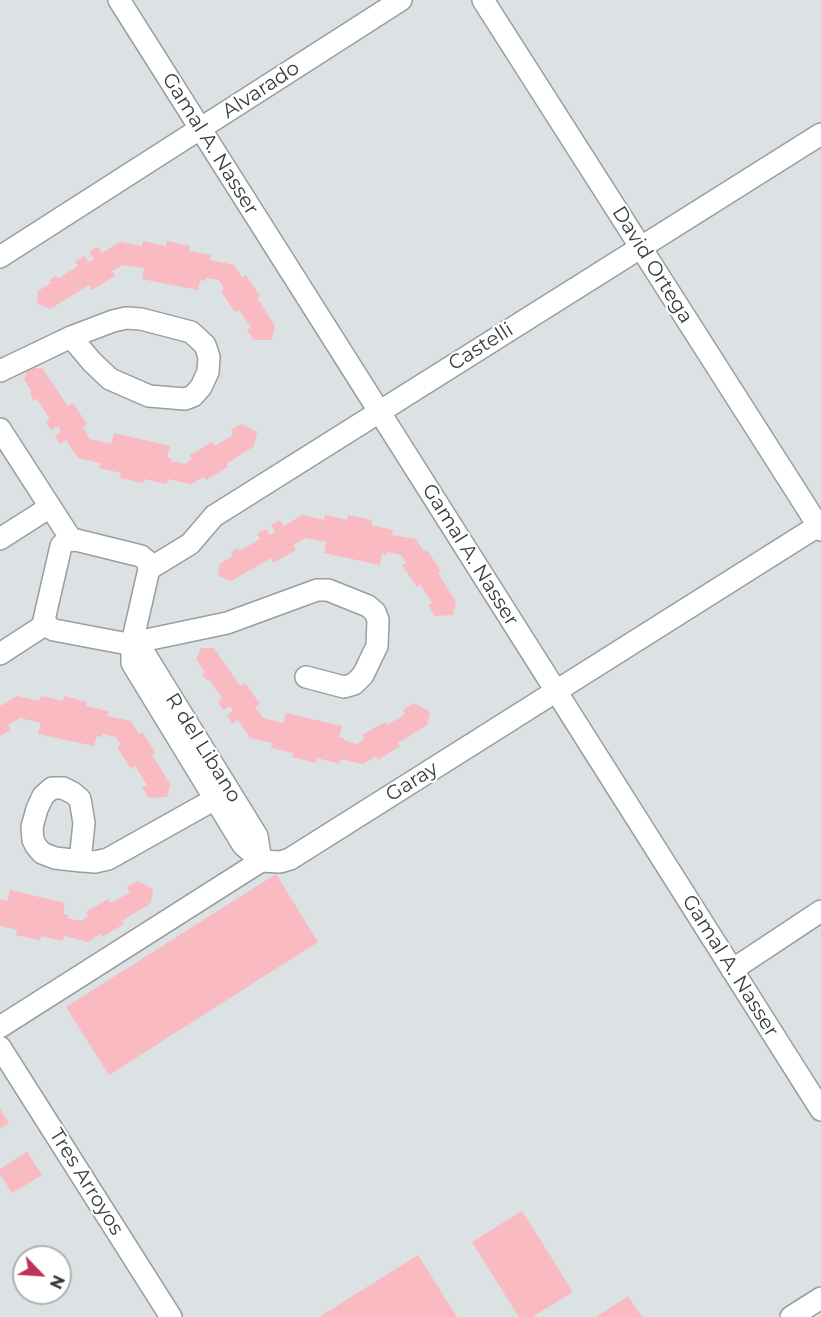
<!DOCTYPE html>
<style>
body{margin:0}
#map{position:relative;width:821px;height:1317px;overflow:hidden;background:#dce1e4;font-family:Montserrat,sans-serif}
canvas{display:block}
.north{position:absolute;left:12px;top:1245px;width:60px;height:60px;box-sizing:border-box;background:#fff;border:2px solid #b0b1b1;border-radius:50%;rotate:115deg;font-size:16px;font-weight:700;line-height:24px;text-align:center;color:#393b3c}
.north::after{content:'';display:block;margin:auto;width:21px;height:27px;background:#c03157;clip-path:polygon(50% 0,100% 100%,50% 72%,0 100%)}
</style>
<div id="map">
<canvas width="821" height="1317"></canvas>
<div class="north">N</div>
</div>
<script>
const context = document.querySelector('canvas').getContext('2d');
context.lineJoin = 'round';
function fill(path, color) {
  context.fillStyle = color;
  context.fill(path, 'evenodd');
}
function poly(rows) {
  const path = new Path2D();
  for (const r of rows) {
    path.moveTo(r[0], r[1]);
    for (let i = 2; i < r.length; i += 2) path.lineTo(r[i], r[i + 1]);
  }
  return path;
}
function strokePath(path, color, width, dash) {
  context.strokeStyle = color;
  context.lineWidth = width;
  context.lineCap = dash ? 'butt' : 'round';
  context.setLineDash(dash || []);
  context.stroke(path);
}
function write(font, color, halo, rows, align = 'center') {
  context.font = font + ' Montserrat,sans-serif';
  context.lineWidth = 4.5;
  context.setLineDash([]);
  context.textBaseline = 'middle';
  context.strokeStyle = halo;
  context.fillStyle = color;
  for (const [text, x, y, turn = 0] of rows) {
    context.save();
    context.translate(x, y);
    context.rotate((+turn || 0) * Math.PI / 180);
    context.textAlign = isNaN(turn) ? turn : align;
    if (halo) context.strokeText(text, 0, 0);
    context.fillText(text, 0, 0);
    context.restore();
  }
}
fill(poly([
 [143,241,166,246,167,241,190,246,189,251,211,255,210,260,234,265,242,277,246,275,260,296,257,298,275,326,272,340,254,340,247,330,251,327,239,310,235,312,221,291,224,288,219,280,206,278,205,281,200,280,198,290,142,279,144,268,123,265,112,271,115,276,92,290,89,285,50,309,37,303,38,291,51,283,49,280,56,276,58,279,78,266,75,262,84,256,89,262,94,259,89,252,98,247,102,253,120,242,142,246],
 [28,368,42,368,68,406,73,403,87,424,83,428,90,439,111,444,114,433,170,446,167,457,171,458,171,461,185,464,192,459,190,455,212,442,215,446,233,435,231,430,241,424,257,432,254,446,226,464,228,467,206,480,204,477,191,484,168,479,167,484,144,479,143,483,120,478,121,473,99,468,100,463,78,458,66,440,60,444,55,436,61,431,58,426,51,430,46,422,50,419,37,399,34,401,30,394,32,392,24,379],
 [302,515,324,520,325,515,347,520,348,515,372,520,371,525,393,530,392,535,416,539,424,552,427,550,441,571,438,573,456,602,453,615,435,616,428,605,432,603,420,584,417,587,402,565,406,563,401,555,387,552,386,555,382,554,380,565,324,553,326,542,305,538,293,545,296,550,273,563,271,558,231,581,218,576,220,564,233,556,231,552,238,548,239,551,260,539,257,534,266,529,270,535,275,532,271,525,280,520,284,526],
 [201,648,214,648,240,686,245,683,260,704,255,707,263,718,283,723,286,713,342,726,339,737,344,738,343,740,357,744,364,739,362,735,385,722,387,725,405,714,403,710,414,703,430,712,427,725,398,743,400,746,378,760,376,756,363,764,340,759,339,764,317,758,316,763,292,757,293,753,271,748,272,743,250,738,238,720,232,724,227,715,233,711,230,706,223,710,218,702,222,698,209,679,206,680,202,674,205,672,196,659],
 [17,696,39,701,41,696,63,701,64,696,87,702,86,706,108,711,107,716,131,721,139,734,142,732,156,753,152,755,170,784,167,797,149,798,142,787,147,785,135,766,131,769,117,747,121,744,116,737,102,734,102,737,97,736,94,746,38,734,41,723,20,718,8,725,11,730,0,736,0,706],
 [276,874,318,942,109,1075,66,1007],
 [138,881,153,889,151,903,122,921,124,924,102,937,100,934,88,942,64,936,63,941,41,936,40,940,16,935,17,930,0,926,0,899,7,901,10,890,65,903,63,914,68,915,67,918,81,921,88,916,86,912,108,899,111,903,130,892,127,887],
 [0,1109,9,1123,0,1129],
 [27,1152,42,1175,12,1193,0,1174,0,1169],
 [522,1211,573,1292,532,1317,519,1317,472,1242],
 [418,1255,457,1317,319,1317],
 [628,1296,642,1317,596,1317]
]), '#f9bac2');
const minor = poly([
 [119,0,821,1110],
 [483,0,821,530],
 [0,257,401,0],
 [0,371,71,337,113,321,126,318,141,319,191,332,205,345,209,357,208,372,201,387,193,396,185,399,149,396,110,379,92,362,71,337],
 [0,429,71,539],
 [0,539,50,507],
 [149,569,190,544,214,516,821,134],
 [132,643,146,656,257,836,261,861],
 [0,654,46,624],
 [80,861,84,823,80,799,73,793,63,788,52,788,43,796,37,809,32,827,33,840,36,846,42,853,55,858,72,860,95,862,108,859,215,799,233,798],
 [261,861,243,845,132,663,132,643,149,569,147,561,141,556,76,540,66,541,61,546,44,620,50,628,54,630,128,644,132,643,227,623,317,590,328,590,368,606,375,612,378,620,377,646,363,675,354,684,344,687,306,677],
 [732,970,821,911],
 [0,1027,261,861,280,862,290,859,821,524],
 [0,1047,171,1317],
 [791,1317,821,1298]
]);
strokePath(minor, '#999ea0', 24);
strokePath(minor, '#fff', 21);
write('20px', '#393b3c', '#fff', [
 ["Alvarado",261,90,-33],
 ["Gamal A. Nasser",210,144,58],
 ["David Ortega",652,265,58],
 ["Castelli",481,347,-32],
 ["Gamal A. Nasser",470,555,58],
 ["R del Libano",203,748,58],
 ["Garay",412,782,-32],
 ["Gamal A. Nasser",730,966,58],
 ["Tres Arroyos",86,1182,58]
]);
</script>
